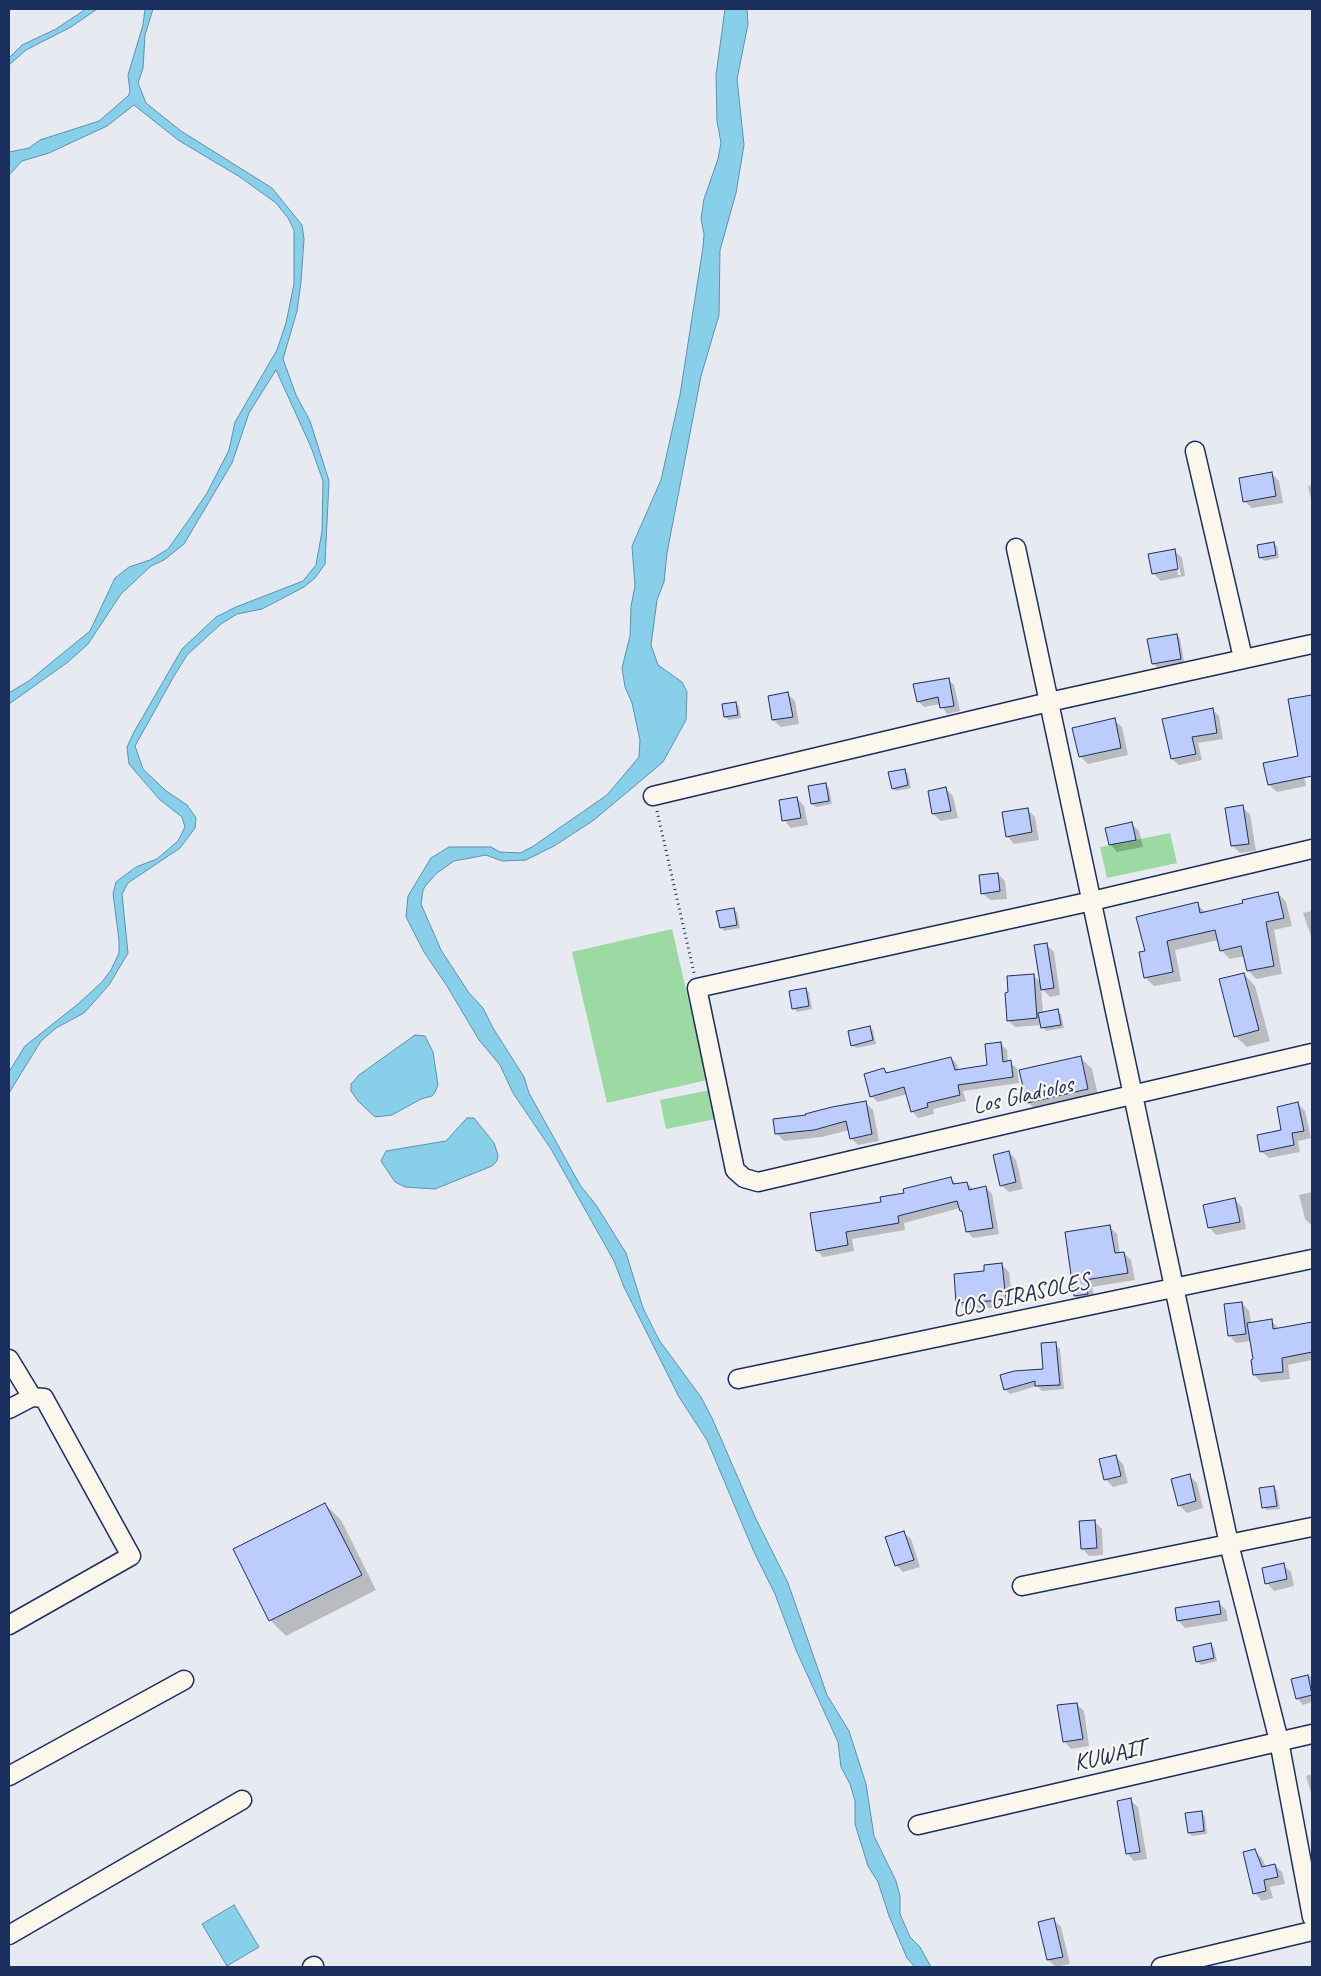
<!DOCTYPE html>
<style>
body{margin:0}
#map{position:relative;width:1321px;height:1976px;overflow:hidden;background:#e8eaf1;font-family:Caveat,sans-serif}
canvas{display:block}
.frame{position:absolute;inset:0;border:10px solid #1b2f5e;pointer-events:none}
</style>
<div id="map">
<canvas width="1321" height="1976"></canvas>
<div class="frame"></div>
</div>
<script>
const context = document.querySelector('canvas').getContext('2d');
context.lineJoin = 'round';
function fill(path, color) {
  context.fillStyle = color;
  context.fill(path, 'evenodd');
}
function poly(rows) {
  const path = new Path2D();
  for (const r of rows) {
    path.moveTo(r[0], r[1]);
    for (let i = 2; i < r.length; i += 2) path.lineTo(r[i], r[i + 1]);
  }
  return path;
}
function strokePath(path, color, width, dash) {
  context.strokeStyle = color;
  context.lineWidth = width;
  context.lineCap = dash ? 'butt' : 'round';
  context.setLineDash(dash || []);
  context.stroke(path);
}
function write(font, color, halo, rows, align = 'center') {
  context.font = font + ' Caveat,sans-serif';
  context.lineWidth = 4.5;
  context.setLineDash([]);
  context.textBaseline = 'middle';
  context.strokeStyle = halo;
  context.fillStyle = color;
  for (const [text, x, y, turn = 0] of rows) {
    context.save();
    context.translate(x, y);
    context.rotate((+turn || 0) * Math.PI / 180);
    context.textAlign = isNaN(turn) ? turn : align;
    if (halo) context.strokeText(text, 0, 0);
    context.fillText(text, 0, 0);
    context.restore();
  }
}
fill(poly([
 [1170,833,1177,863,1107,878,1100,847],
 [672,929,707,1080,607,1103,572,952],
 [710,1090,716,1119,666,1129,660,1100]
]), '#9bdaa3');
const water = poly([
 [86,9,97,9,71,27,26,50,9,65,9,58,22,45,56,29,86,9],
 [145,9,153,9,145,35,143,68,138,83,146,103,181,131,272,188,302,225,304,239,301,282,297,311,283,359,296,395,310,421,329,481,325,564,315,578,304,587,262,609,237,614,221,624,187,655,174,676,135,746,143,769,165,790,187,805,196,818,195,828,180,848,128,883,122,894,128,953,109,985,84,1013,56,1028,41,1041,9,1093,9,1072,25,1046,78,1004,102,982,111,970,119,953,119,940,113,894,116,882,136,867,157,859,178,841,185,827,182,817,159,799,129,764,127,747,134,732,182,649,216,617,236,607,303,581,316,565,322,531,323,481,311,447,276,370,249,413,232,463,184,544,164,560,151,566,121,594,88,644,68,662,9,704,9,693,30,680,90,631,115,578,129,567,150,560,168,549,188,521,207,493,229,450,235,422,277,350,286,323,294,284,294,230,288,218,276,203,240,177,178,140,134,105,107,126,49,153,22,161,9,175,9,152,29,148,40,140,99,121,128,96,130,92,128,75,143,25,145,9],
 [725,9,747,9,748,24,737,79,744,145,736,193,720,250,719,315,701,376,667,553,664,582,657,600,651,645,658,665,682,682,687,692,686,720,663,762,594,820,554,846,526,860,502,861,486,855,454,861,437,873,426,885,423,890,421,904,441,950,469,993,483,1008,493,1028,524,1077,529,1093,580,1185,596,1205,626,1253,643,1308,659,1340,701,1397,712,1418,755,1517,788,1583,827,1695,849,1731,866,1784,874,1836,896,1881,900,1896,900,1914,910,1937,920,1947,931,1967,915,1967,907,1958,889,1916,878,1882,868,1866,855,1824,855,1801,850,1784,841,1767,838,1742,796,1650,775,1594,754,1552,707,1440,679,1397,624,1287,614,1261,551,1149,513,1093,500,1065,479,1040,447,986,424,952,406,917,408,896,431,858,449,847,491,847,500,852,520,853,532,847,607,795,639,757,640,740,632,703,625,687,622,668,630,636,631,606,635,586,632,546,661,480,680,395,703,247,704,234,701,219,704,199,718,159,721,143,717,121,716,75,725,9],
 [415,1035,425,1036,433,1052,438,1085,435,1092,432,1096,421,1099,392,1115,375,1117,358,1101,351,1091,351,1084,359,1075,415,1035],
 [467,1118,474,1118,494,1143,498,1155,497,1161,492,1166,435,1189,405,1187,395,1182,381,1161,386,1151,446,1141,467,1118],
 [234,1905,259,1947,227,1966,202,1924,234,1905]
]);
fill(water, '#88d0e9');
strokePath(water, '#5c90b1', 1);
fill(poly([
 [1271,473,1279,481,1283,503,1252,508,1244,501],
 [1312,485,1312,503,1308,486],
 [1273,543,1277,546,1279,558,1264,561,1260,557],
 [1174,550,1182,558,1185,576,1161,581,1153,573],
 [1175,557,1177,557,1181,575,1178,575],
 [1176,635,1180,638,1184,662,1157,667,1153,664,1149,640],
 [948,679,954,685,960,711,947,714,941,704,924,707,918,701],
 [788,694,795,701,799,724,781,727,773,720],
 [1312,696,1312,766,1306,768,1301,763,1306,786,1277,792,1269,785,1300,764,1290,700],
 [735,703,739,706,741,718,729,720,725,717],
 [1213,710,1219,716,1223,739,1198,743,1202,760,1179,765,1172,759],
 [1114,720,1122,727,1128,755,1088,764,1080,756],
 [905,770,908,774,911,788,896,791,893,788],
 [825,784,829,788,832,804,816,807,812,804],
 [946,789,953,796,958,818,941,821,933,814],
 [797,798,804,806,808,825,791,828,784,820],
 [1242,807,1250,814,1256,851,1240,853,1233,846,1226,809],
 [1028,810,1035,817,1039,840,1014,844,1007,836],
 [1132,824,1139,831,1143,847,1117,852,1110,844],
 [998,874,1005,881,1007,899,990,900,982,893],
 [1278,893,1286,902,1292,926,1274,930,1282,974,1256,979,1248,970,1245,956,1230,959,1221,950,1218,940,1175,950,1181,981,1154,986,1145,977,1146,952,1197,904,1206,913,1244,904],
 [734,909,737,912,740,928,724,931,721,927],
 [1312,911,1312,939,1303,913],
 [1047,945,1054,952,1060,995,1050,997,1041,988,1043,1013,1058,1011,1061,1014,1064,1028,1046,1031,1042,1025,1015,1027,1008,1020,1034,976,1041,983],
 [1244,974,1255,986,1270,1041,1247,1047,1235,1036],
 [806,989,809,992,812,1009,797,1012,794,1008],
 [869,1027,873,1030,876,1044,856,1048,852,1045],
 [1000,1043,1007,1050,1008,1062,1017,1068,1019,1083,963,1091,966,1101,933,1109,934,1114,918,1118,912,1111,907,1094,878,1102,871,1096,884,1070,888,1074,951,1058,957,1064,959,1071,989,1066],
 [1080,1057,1092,1069,1099,1100,1039,1114,1028,1102],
 [865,1102,873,1110,879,1141,858,1145,851,1138,849,1130,822,1137,784,1141,776,1133,807,1116],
 [1298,1104,1305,1111,1311,1138,1298,1141,1300,1152,1269,1158,1261,1151,1283,1131],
 [1009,1152,1016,1160,1023,1189,1009,1192,1001,1185],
 [951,1178,957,1185,967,1183,974,1190,986,1187,992,1194,999,1234,973,1238,967,1231,964,1214,960,1208,904,1223,905,1230,852,1239,854,1251,823,1257,817,1251,812,1214,883,1203],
 [1312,1192,1312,1226,1305,1219,1299,1195],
 [1235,1200,1242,1207,1246,1229,1216,1235,1209,1227],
 [1110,1227,1117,1234,1120,1254,1124,1253,1131,1260,1135,1280,1092,1287,1095,1301,1083,1303,1075,1296],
 [1002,1265,1009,1272,1013,1307,965,1309,958,1302,986,1273],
 [1242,1303,1249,1311,1251,1323,1271,1320,1279,1329,1312,1324,1312,1360,1288,1365,1290,1379,1261,1382,1254,1375,1255,1361,1252,1341,1236,1343,1229,1335],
 [1055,1344,1060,1349,1064,1389,1042,1391,1037,1386,1010,1394,1005,1389,1044,1370],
 [1116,1457,1123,1464,1128,1483,1113,1487,1105,1479],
 [1189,1476,1197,1483,1203,1508,1187,1513,1179,1505],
 [1273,1487,1277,1491,1280,1509,1267,1510,1263,1507],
 [325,1504,341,1520,376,1590,286,1636,270,1620,234,1550],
 [1094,1521,1102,1529,1103,1555,1089,1556,1082,1548],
 [903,1532,911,1539,920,1567,903,1572,896,1565],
 [1283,1565,1291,1572,1294,1586,1274,1591,1267,1583],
 [1218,1602,1226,1610,1228,1621,1185,1628,1178,1620],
 [1211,1644,1214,1648,1217,1661,1201,1665,1197,1661],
 [1312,1676,1312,1702,1303,1705,1297,1698,1293,1680],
 [1076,1704,1084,1711,1089,1746,1071,1749,1064,1741],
 [1312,1774,1312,1796,1306,1776],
 [1130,1800,1138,1807,1147,1859,1134,1861,1127,1853],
 [1201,1813,1205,1816,1207,1834,1192,1836,1189,1833],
 [1255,1851,1262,1858,1266,1867,1275,1865,1282,1872,1285,1884,1270,1887,1273,1898,1262,1901,1255,1893],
 [1054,1920,1061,1927,1070,1964,1056,1967,1048,1960,1039,1923]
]), '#0003');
const building = poly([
 [1272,472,1276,496,1243,502,1239,478,1272,472],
 [1274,542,1276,555,1259,558,1257,545,1274,542],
 [1175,549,1178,569,1152,574,1148,554,1175,549],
 [1177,634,1181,659,1152,664,1147,639,1177,634],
 [949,678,954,706,940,708,938,697,917,702,913,684,949,678],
 [788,692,793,717,772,720,768,696,788,692],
 [1312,695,1312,776,1268,785,1263,763,1298,756,1288,699,1312,695],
 [736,702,738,715,724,717,722,704,736,702],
 [1213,708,1217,733,1192,737,1196,754,1171,759,1162,719,1213,708],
 [1115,718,1121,748,1079,757,1072,728,1115,718],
 [905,769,908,785,892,789,888,772,905,769],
 [826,783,829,801,811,804,808,786,826,783],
 [946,787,951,811,932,814,928,791,946,787],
 [797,797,801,818,782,821,779,800,797,797],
 [1243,805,1249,844,1231,846,1225,808,1243,805],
 [1028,808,1032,832,1006,837,1002,812,1028,808],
 [1132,822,1136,840,1109,845,1105,828,1132,822],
 [998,873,1000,891,981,894,979,875,998,873],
 [1278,892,1284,918,1266,922,1274,966,1247,971,1241,946,1220,951,1215,930,1167,941,1173,972,1144,978,1139,952,1145,951,1136,917,1198,902,1200,913,1243,903,1242,900,1278,892],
 [734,908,737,925,720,928,716,911,734,908],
 [1047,943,1054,988,1041,990,1034,945,1047,943],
 [1244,973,1259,1030,1234,1037,1219,979,1244,973],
 [1034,974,1037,1018,1007,1021,1005,993,1008,992,1007,976,1034,974],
 [806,988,809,1006,792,1009,789,991,806,988],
 [1058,1009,1061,1025,1041,1028,1038,1013,1058,1009],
 [870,1026,873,1040,851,1046,848,1031,870,1026],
 [1001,1042,1003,1062,1011,1060,1013,1077,958,1085,960,1095,927,1103,928,1107,911,1112,904,1087,870,1097,864,1074,884,1068,886,1073,951,1057,955,1070,987,1065,985,1044,1001,1042],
 [1081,1056,1088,1089,1027,1103,1019,1070,1081,1056],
 [866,1101,872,1134,850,1139,846,1121,814,1130,775,1134,773,1119,806,1115,805,1114,832,1107,866,1101],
 [1298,1102,1304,1131,1292,1133,1294,1145,1260,1152,1257,1135,1281,1130,1277,1107,1298,1102],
 [1009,1151,1016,1182,1000,1186,993,1155,1009,1151],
 [951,1177,953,1184,967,1182,969,1190,986,1186,993,1228,966,1232,962,1211,960,1211,957,1201,898,1216,899,1223,846,1232,848,1245,816,1251,810,1213,881,1202,880,1197,904,1193,903,1189,951,1177],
 [1235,1198,1240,1222,1208,1228,1203,1205,1235,1198],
 [1110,1225,1115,1253,1124,1252,1128,1273,1085,1280,1088,1294,1074,1296,1065,1232,1110,1225],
 [1002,1263,1006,1300,956,1303,954,1274,984,1271,984,1265,1002,1263],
 [1242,1302,1246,1334,1228,1336,1224,1304,1242,1302],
 [1272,1319,1273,1329,1312,1322,1312,1352,1282,1358,1283,1372,1253,1375,1251,1360,1253,1359,1247,1323,1272,1319],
 [1056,1342,1060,1385,1035,1386,1035,1381,1004,1390,1000,1375,1014,1371,1043,1369,1041,1343,1056,1342],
 [1116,1455,1121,1476,1104,1480,1099,1459,1116,1455],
 [1190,1474,1196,1501,1178,1506,1171,1479,1190,1474],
 [1274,1486,1277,1506,1262,1508,1259,1488,1274,1486],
 [325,1503,362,1575,269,1621,233,1549,325,1503],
 [1095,1520,1097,1548,1081,1549,1079,1521,1095,1520],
 [904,1531,914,1560,895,1566,885,1537,904,1531],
 [1284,1563,1287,1579,1265,1584,1262,1568,1284,1563],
 [1219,1601,1221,1614,1177,1621,1175,1608,1219,1601],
 [1211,1643,1214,1658,1196,1662,1193,1647,1211,1643],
 [1308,1675,1312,1695,1296,1699,1291,1679,1308,1675],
 [1077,1703,1083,1739,1063,1742,1057,1705,1077,1703],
 [1131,1798,1140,1852,1126,1854,1117,1801,1131,1798],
 [1202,1811,1204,1831,1188,1833,1185,1813,1202,1811],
 [1255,1849,1262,1867,1275,1864,1278,1877,1264,1880,1266,1891,1253,1894,1243,1852,1255,1849],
 [1054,1918,1063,1957,1047,1960,1038,1922,1054,1918]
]);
fill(building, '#bcccfc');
strokePath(building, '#1b2f5e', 1);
const minor = poly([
 [1195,451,1243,658],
 [1016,548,1229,1544,1279,1741,1312,1917],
 [653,796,1049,702,1312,644],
 [1312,849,1092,901,697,988,735,1170,744,1178,758,1182,1312,1053],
 [9,1359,32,1397],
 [738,1379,1312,1259],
 [9,1409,32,1397,44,1398,131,1556,9,1625],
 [1022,1586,1312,1527],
 [9,1776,184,1680],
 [918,1825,1312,1734],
 [9,1935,242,1800],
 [312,1967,314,1966],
 [1161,1967,1312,1931]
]);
strokePath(minor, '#1b2f5e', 21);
strokePath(poly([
 [657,811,694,973]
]), '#1b2f5e', 3, [1, 4]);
strokePath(minor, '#fbf7ec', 18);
write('24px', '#1b2f5e', '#fbf7ec', [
 ["Los Gladiolos",1023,1096,-13],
 ["LOS GIRASOLES",1021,1296,-12],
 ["KUWAIT",1110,1756,-13]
]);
</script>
